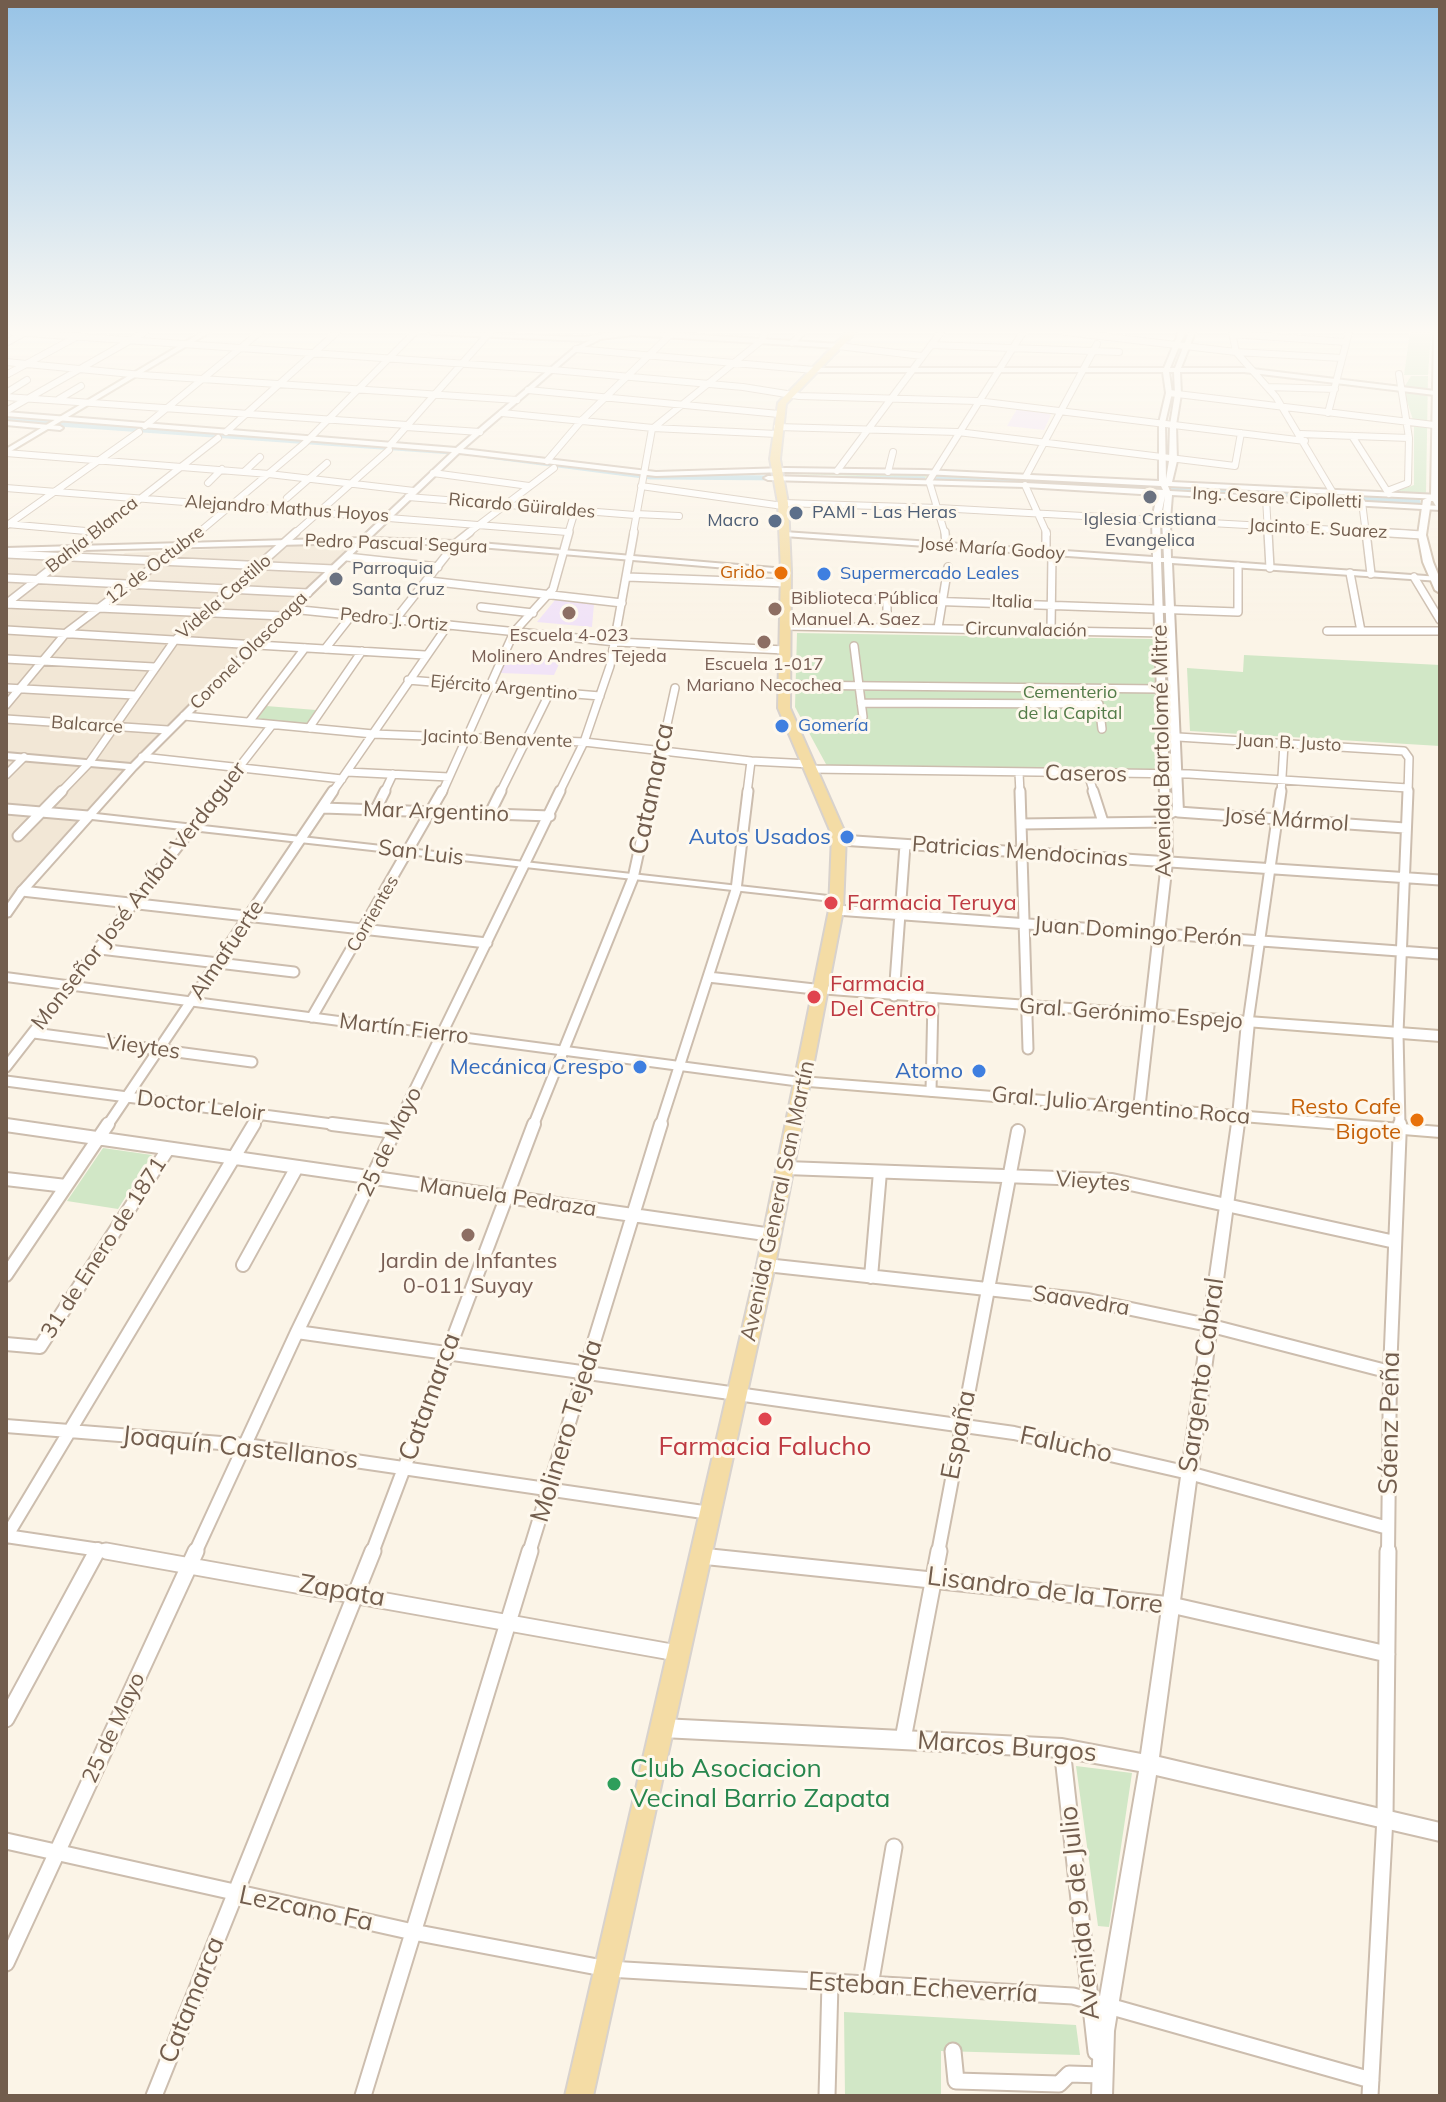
<!DOCTYPE html>
<meta charset="utf-8">
<style>
body{margin:0}
#map{position:relative;width:1446px;height:2102px;overflow:hidden;background:#fbf4e7;font-family:Mulish,sans-serif}
canvas{display:block}
.frame{position:absolute;inset:0;border:8px solid #725d4d;pointer-events:none}
</style>
<div id="map">
<canvas width="1446" height="2102"></canvas>
<div class="frame"></div>
</div>
<script>
const context = document.querySelector('canvas').getContext('2d');
context.lineJoin = 'round';
function fill(path, color) {
  context.fillStyle = color;
  context.fill(path, 'evenodd');
}
function poly(rows) {
  const path = new Path2D();
  for (const r of rows) {
    path.moveTo(r[0], r[1]);
    for (let i = 2; i < r.length; i += 2) path.lineTo(r[i], r[i + 1]);
  }
  return path;
}
function strokePath(path, color, width, dash) {
  context.strokeStyle = color;
  context.lineWidth = width;
  context.lineCap = dash ? 'butt' : 'round';
  context.setLineDash(dash || []);
  context.stroke(path);
}
function write(font, color, halo, rows, align = 'center') {
  context.font = font + ' Mulish,sans-serif';
  context.lineWidth = 6;
  context.setLineDash([]);
  context.textBaseline = 'middle';
  context.strokeStyle = halo;
  context.fillStyle = color;
  for (const [text, x, y, turn = 0] of rows) {
    context.save();
    context.translate(x, y);
    context.rotate((+turn || 0) * Math.PI / 180);
    context.textAlign = isNaN(turn) ? turn : align;
    if (halo) context.strokeText(text, 0, 0);
    context.fillText(text, 0, 0);
    context.restore();
  }
}
fill(poly([
 [359,543,130,764,6,754,6,556,116,561,125,553],
 [6,760,124,769,6,901]
]), '#f2e7d6');
fill(poly([
 [1017,409,1049,413,1051,415,1044,430,1007,426],
 [555,600,594,604,592,627,537,622],
 [508,657,561,660,554,675,500,673]
]), '#f1e3f7');
fill(poly([
 [1410,332,1431,332,1428,375,1404,375],
 [1411,376,1428,376,1426,495,1397,491,1414,485,1414,423,1403,389],
 [789,471,1053,479,1440,502,1039,481,790,474],
 [797,633,1154,639,1156,771,827,766,795,707],
 [1244,655,1440,665,1440,746,1190,731,1187,668,1243,672],
 [266,706,316,710,307,724,257,720],
 [103,1148,152,1155,118,1209,67,1201],
 [1076,1766,1132,1773,1109,1927,1098,1926],
 [844,2012,1076,2025,1080,2055,941,2051,941,2096,845,2096]
]), '#d1e7c6');
strokePath(poly([
 [6,418,47,423],
 [59,424,451,452],
 [488,456,651,477,923,479],
 [936,479,1160,489],
 [1171,489,1418,502]
]), '#bddae3', 5);
const minorFar4 = poly([
 [12,332,553,370,743,387,799,396,977,401,1305,441],
 [1066,332,1236,352,1342,358],
 [1232,332,1236,352,1276,397,1332,491],
 [1232,334,1346,342],
 [6,343,24,333],
 [792,343,803,332],
 [931,345,1119,352],
 [838,346,922,356],
 [576,349,814,370],
 [6,362,142,375,517,400],
 [6,375,76,337],
 [1268,387,1335,389],
 [528,390,779,414],
 [6,393,27,380],
 [1169,393,1434,425],
 [6,397,407,425],
 [59,399,81,386],
 [6,411,145,332],
 [502,413,653,428,777,434],
 [1328,413,1349,332],
 [145,426,260,332],
 [406,427,480,432],
 [777,427,958,432,1235,466,1241,433],
 [226,432,337,332],
 [1301,434,1409,438],
 [1352,436,1389,494],
 [390,445,490,332],
 [6,453,269,474,414,491],
 [547,461,581,421,673,332],
 [245,471,260,457],
 [837,471,941,332],
 [888,472,893,452],
 [433,473,529,486],
 [1026,476,1097,344],
 [208,483,222,469],
 [1025,485,1047,534],
 [641,486,783,506],
 [6,488,567,532],
 [1387,491,1408,483,1409,438,1399,374],
 [408,497,635,515],
 [1266,497,1268,534],
 [287,498,327,463],
 [1362,502,1366,534],
 [783,503,938,508,1410,534],
 [636,514,679,516],
 [7,524,97,532],
 [6,526,139,432],
 [95,534,218,438],
 [197,534,305,443,415,332],
 [294,534,389,450],
 [467,534,554,468],
 [568,534,575,511],
 [633,534,652,429,761,341,766,332],
 [945,534,929,481,1023,332]
]);
const minorFar3 = poly([
 [945,532,946,546],
 [1046,532,1046,553],
 [1268,532,1270,568],
 [1366,532,1371,574],
 [1374,532,1422,535],
 [6,554,334,569],
 [347,557,438,567],
 [1350,573,1361,631],
 [627,577,786,583],
 [1414,577,1440,620],
 [6,578,308,593],
 [429,581,622,603],
 [785,596,1238,612,1238,566],
 [887,599,887,627],
 [6,604,284,616],
 [6,604,98,532],
 [481,607,533,613],
 [291,609,616,642,785,650],
 [395,620,456,543,470,532],
 [785,626,1165,633],
 [938,628,948,567],
 [6,630,425,655],
 [1051,630,1052,553],
 [1327,631,1440,631],
 [854,646,863,717],
 [325,649,351,616],
 [6,659,154,667],
 [408,680,600,696],
 [784,685,1161,689],
 [6,688,134,695],
 [861,703,1099,704,1102,729],
 [6,705,66,633,199,532],
 [184,716,373,734,584,742,751,761,810,764],
 [6,719,168,730],
 [249,722,305,648],
 [309,728,362,651],
 [1162,736,1404,751,1409,758,1408,793],
 [142,757,342,779],
 [811,769,1189,774,1408,788],
 [347,772,449,777],
 [1019,773,1020,793],
 [1088,774,1094,793],
 [6,775,24,757],
 [60,793,89,763,175,640,296,532],
 [219,793,272,725],
 [332,793,448,625],
 [384,793,393,774],
 [442,793,514,632,553,589,569,532],
 [500,793,550,692],
 [559,793,584,742,610,666,634,532],
 [652,793,675,688],
 [747,793,751,761],
 [1281,793,1284,744]
]);
const minorFar2 = poly([
 [1020,791,1028,1049],
 [1093,791,1103,822],
 [323,808,550,816],
 [6,809,88,816],
 [376,809,385,791],
 [1178,812,1405,828],
 [490,813,501,791],
 [1021,824,1167,822],
 [18,836,62,791],
 [840,840,1440,880],
 [22,891,487,943],
 [836,910,1440,954],
 [100,949,294,972],
 [708,977,823,990],
 [894,996,905,845],
 [312,1017,442,791],
 [1248,1022,1281,791],
 [34,1033,252,1062],
 [6,1067,221,791],
 [6,1081,347,1126],
 [931,1091,933,999],
 [6,1125,10,1126],
 [107,1126,333,791],
 [253,1126,260,1114],
 [397,1126,560,791],
 [533,1126,633,878,652,791],
 [660,1126,736,890,748,791],
 [1400,1126,1398,1033,1408,791]
]);
const minorFar1 = poly([
 [332,1124,396,1132],
 [6,1125,772,1235],
 [786,1168,1112,1180,1395,1242],
 [6,1179,66,1186],
 [243,1265,297,1167],
 [766,1265,1088,1300,1208,1325,1390,1372],
 [6,1275,108,1124],
 [871,1277,880,1172],
 [297,1332,1014,1433,1189,1473,1388,1528],
 [6,1344,40,1347,168,1149],
 [6,1426,246,1445,710,1513],
 [6,1536,120,1553],
 [6,1537,254,1124],
 [96,1553,98,1549],
 [195,1553,297,1332,398,1124],
 [372,1553,534,1124],
 [529,1553,661,1124],
 [938,1553,1018,1131],
 [1388,1553,1390,1372,1400,1124]
]);
const minor = poly([
 [106,1551,677,1653],
 [701,1556,1171,1605,1387,1654],
 [6,1719,97,1551],
 [903,1739,939,1551],
 [1062,1748,1096,2052],
 [6,1841,413,1932,608,1969,1073,1996,1371,2080],
 [6,1963,196,1551],
 [870,1986,894,1847],
 [953,2051,956,2081,1059,2084,1069,2074,1102,2075],
 [154,2096,373,1551],
 [363,2096,530,1551],
 [827,2096,830,1983],
 [1370,2096,1385,1817,1388,1551]
]);
const tertiary = poly([
 [1179,332,1185,332,1170,368,1175,368,1189,332,1195,332,1181,368,1244,368,1435,391,1438,393,1435,395,1244,372,1180,372,1181,394,1176,425,1177,461,1172,482,1440,495,1440,499,1168,486,1170,491,1440,506,1440,510,1172,495,1170,520,1171,558,1440,577,1440,581,1172,563,1183,812,1171,818,1172,862,1144,1111,1140,1112,1134,1108,1162,862,1153,562,784,536,780,534,784,532,1153,557,1152,520,1157,495,1025,487,768,480,764,478,768,476,1025,483,1163,490,1161,486,924,474,786,472,656,476,459,453,370,538,456,541,786,569,790,571,786,573,456,545,365,542,294,611,136,769,96,814,837,897,841,898,842,900,841,902,92,819,26,893,10,916,6,917,6,906,18,889,126,769,6,759,6,753,131,764,288,607,356,543,6,552,6,548,361,538,452,452,6,416,6,412,456,448,574,348,597,337,599,340,578,350,463,449,656,472,786,468,924,470,1159,481,1159,423,1166,393,1163,372,814,372,811,370,814,368,1164,368,1179,332],
 [1169,372,1174,372,1175,394,1170,425,1169,461,1166,479,1165,423,1172,393,1169,372],
 [1165,496,1162,520,1164,558,1161,558,1160,520,1165,496],
 [1161,562,1164,562,1173,810,1170,811,1161,562],
 [6,421,60,426,63,428,60,430,6,425,6,421],
 [6,973,801,1078,807,1082,801,1086,6,981,6,973],
 [1248,1018,1254,1022,1245,1116,1159,1757,1440,1823,1440,1841,1156,1775,1114,2031,1112,2096,1092,2096,1094,2031,1139,1771,1062,1757,662,1737,656,1734,653,1728,656,1722,662,1719,1062,1739,1141,1754,1233,1116,1242,1022,1248,1018]
]);
const secondary = poly([
 [202,332,210,332,6,454,6,449,202,332],
 [429,332,584,337,617,332,654,332,838,344,842,346,838,348,632,335,584,341,432,334,429,332],
 [1434,332,1440,332,1440,509,1437,508,1433,501,1431,501,1426,535,1433,562,1440,579,1440,593,1435,590,1423,562,1418,535,1423,500,1431,496,1434,332],
 [823,986,1440,1031,1440,1041,818,993,816,990,818,987,823,986],
 [801,1077,1440,1127,1440,1137,796,1085,794,1082,796,1079,801,1077]
]);
const primary = poly([
 [847,332,856,332,786,404,780,459,788,503,791,571,790,708,846,835,843,910,775,1265,593,2096,565,2096,757,1265,829,910,832,835,778,708,781,571,778,503,770,459,778,403,847,332]
]);
strokePath(minorFar4, '#ccbdae', 8);
strokePath(minorFar3, '#ccbdae', 10);
strokePath(minorFar2, '#ccbdae', 13);
strokePath(minorFar1, '#ccbdae', 16);
strokePath(minor, '#ccbdae', 19);
strokePath(tertiary, '#ccbdae', 4);
strokePath(secondary, '#cebeab', 4);
strokePath(primary, '#d8d2cd', 4);
strokePath(minorFar4, '#fff', 6);
strokePath(minorFar3, '#fff', 7);
strokePath(minorFar2, '#fff', 9);
strokePath(minorFar1, '#fff', 12);
strokePath(minor, '#fff', 15);
fill(tertiary, '#fff');
fill(secondary, '#fff');
fill(primary, '#f4dca5');
const sky = context.createLinearGradient(0, 0, 0, 626);
sky.addColorStop(0, '#97c3e6');
sky.addColorStop(0.53, '#fdfaf4');
sky.addColorStop(1, '#fdfaf400');
context.fillStyle = sky;
context.fillRect(0, 0, 1446, 626);
for (const [x, y, r, color] of [
 [1150,497,8,"#6b7280"],
 [796,513,8,"#5c6f8a"],
 [775,521,8,"#5c6f8a"],
 [781,573,8,"#e8710a"],
 [824,574,8,"#3f7fe0"],
 [336,579,8,"#6b7280"],
 [775,609,8,"#8d6e63"],
 [569,613,8,"#8d6e63"],
 [764,642,8,"#8d6e63"],
 [782,726,8,"#3f7fe0"],
 [847,837,8,"#3f7fe0"],
 [831,903,8,"#e0444e"],
 [814,997,8,"#e0444e"],
 [640,1067,8,"#3f7fe0"],
 [979,1071,8,"#3f7fe0"],
 [1417,1120,8,"#e8710a"],
 [468,1235,8,"#8d6e63"],
 [765,1419,8,"#e0444e"],
 [614,1784,8,"#2e9e5b"]
]) {
  const dot = new Path2D();
  dot.arc(x, y, r, 0, 2 * Math.PI);
  context.fillStyle = color;
  context.fill(dot);
  strokePath(dot, '#fef8ed', 3);
}
write('18px', '#725d4d', '#fef8ed', [
 ["Ing. Cesare Cipolletti",1277,498,3],
 ["Ricardo Güiraldes",522,506,5],
 ["Alejandro Mathus Hoyos",287,509,4],
 ["Jacinto E. Suarez",1318,529,3],
 ["Bahía Blanca",92,535,-38],
 ["Pedro Pascual Segura",396,544,2],
 ["José María Godoy",992,549,4],
 ["12 de Octubre",155,565,-37],
 ["Videla Castillo",224,597,-41],
 ["Italia",1012,602,2],
 ["Pedro J. Ortiz",394,620,6],
 ["Circunvalación",1026,630,1],
 ["Coronel Olascoaga",249,651,-45],
 ["Ejército Argentino",504,688,5],
 ["Balcarce",87,725,4],
 ["Jacinto Benavente",497,739,2],
 ["Juan B. Justo",1289,743,3],
 ["Corrientes",373,914,-60]
]);
write('18px', '#4e5e75', '#fef8ed', [
 ["PAMI - Las Heras",812,513],
 ["Macro",759,521,"right"]
], 'left');
write('18px', '#5b616d', '#fef8ed', [
 ["Iglesia Cristiana",1150,520],
 ["Evangelica",1150,541],
 ["Parroquia",352,569,"left"],
 ["Santa Cruz",352,590,"left"]
]);
write('18px', '#c56008', '#fef8ed', [
 ["Grido",765,573]
], 'right');
write('18px', '#366cbe', '#fef8ed', [
 ["Supermercado Leales",840,574],
 ["Gomería",798,726]
], 'left');
write('18px', '#785e54', '#fef8ed', [
 ["Biblioteca Pública",791,599,"left"],
 ["Manuel A. Saez",791,620,"left"],
 ["Escuela 4-023",569,636],
 ["Molinero Andres Tejeda",569,657],
 ["Escuela 1-017",764,665],
 ["Mariano Necochea",764,686]
]);
write('18px', '#547c49', '#fef8ed', [
 ["Cementerio",1070,693],
 ["de la Capital",1070,714]
]);
write('22px', '#725d4d', '#fef8ed', [
 ["Avenida Bartolomé Mitre",1162,751,-91],
 ["Caseros",1086,774,1],
 ["Mar Argentino",436,812,2],
 ["José Mármol",1286,820,4],
 ["Patricias Mendocinas",1020,852,4],
 ["San Luis",421,853,7],
 ["Monseñor José Aníbal Verdaguer",139,896,-52],
 ["Juan Domingo Perón",1138,932,4],
 ["Almafuerte",227,950,-56],
 ["Gral. Gerónimo Espejo",1131,1014,4],
 ["Martín Fierro",404,1029,7],
 ["Vieytes",143,1047,8],
 ["Doctor Leloir",201,1106,7],
 ["Gral. Julio Argentino Roca",1121,1106,5],
 ["25 de Mayo",390,1142,-64],
 ["Vieytes",1093,1182,4],
 ["Manuela Pedraza",508,1197,8],
 ["Avenida General San Martín",778,1201,-78],
 ["31 de Enero de 1871",104,1248,-57],
 ["Saavedra",1081,1301,9],
 ["25 de Mayo",114,1728,-65]
]);
write('22px', '#366cbe', '#fef8ed', [
 ["Autos Usados",831,837],
 ["Mecánica Crespo",624,1067],
 ["Atomo",963,1071]
], 'right');
write('22px', '#be3a42', '#fef8ed', [
 ["Farmacia Teruya",847,903],
 ["Farmacia",830,984],
 ["Del Centro",830,1009]
], 'left');
write('22px', '#c56008', '#fef8ed', [
 ["Resto Cafe",1401,1107],
 ["Bigote",1401,1132]
], 'right');
write('22px', '#785e54', '#fef8ed', [
 ["Jardin de Infantes",468,1261],
 ["0-011 Suyay",468,1286]
]);
write('26px', '#725d4d', '#fef8ed', [
 ["Catamarca",652,789,-78],
 ["Sargento Cabral",1202,1375,-82],
 ["Catamarca",430,1397,-70],
 ["Sáenz Peña",1390,1423,-89],
 ["Molinero Tejeda",567,1431,-73],
 ["España",959,1435,-79],
 ["Falucho",1066,1445,12],
 ["Joaquín Castellanos",240,1448,6],
 ["Zapata",342,1591,10],
 ["Lisandro de la Torre",1045,1591,7],
 ["Marcos Burgos",1007,1747,4],
 ["Lezcano Fa",306,1909,12],
 ["Avenida 9 de Julio",1080,1913,-96],
 ["Esteban Echeverría",923,1988,3],
 ["Catamarca",192,2000,-68]
]);
write('26px', '#be3a42', '#fef8ed', [
 ["Farmacia Falucho",765,1447]
]);
write('26px', '#27864d', '#fef8ed', [
 ["Club Asociacion",630,1769],
 ["Vecinal Barrio Zapata",630,1799]
], 'left');
</script>
